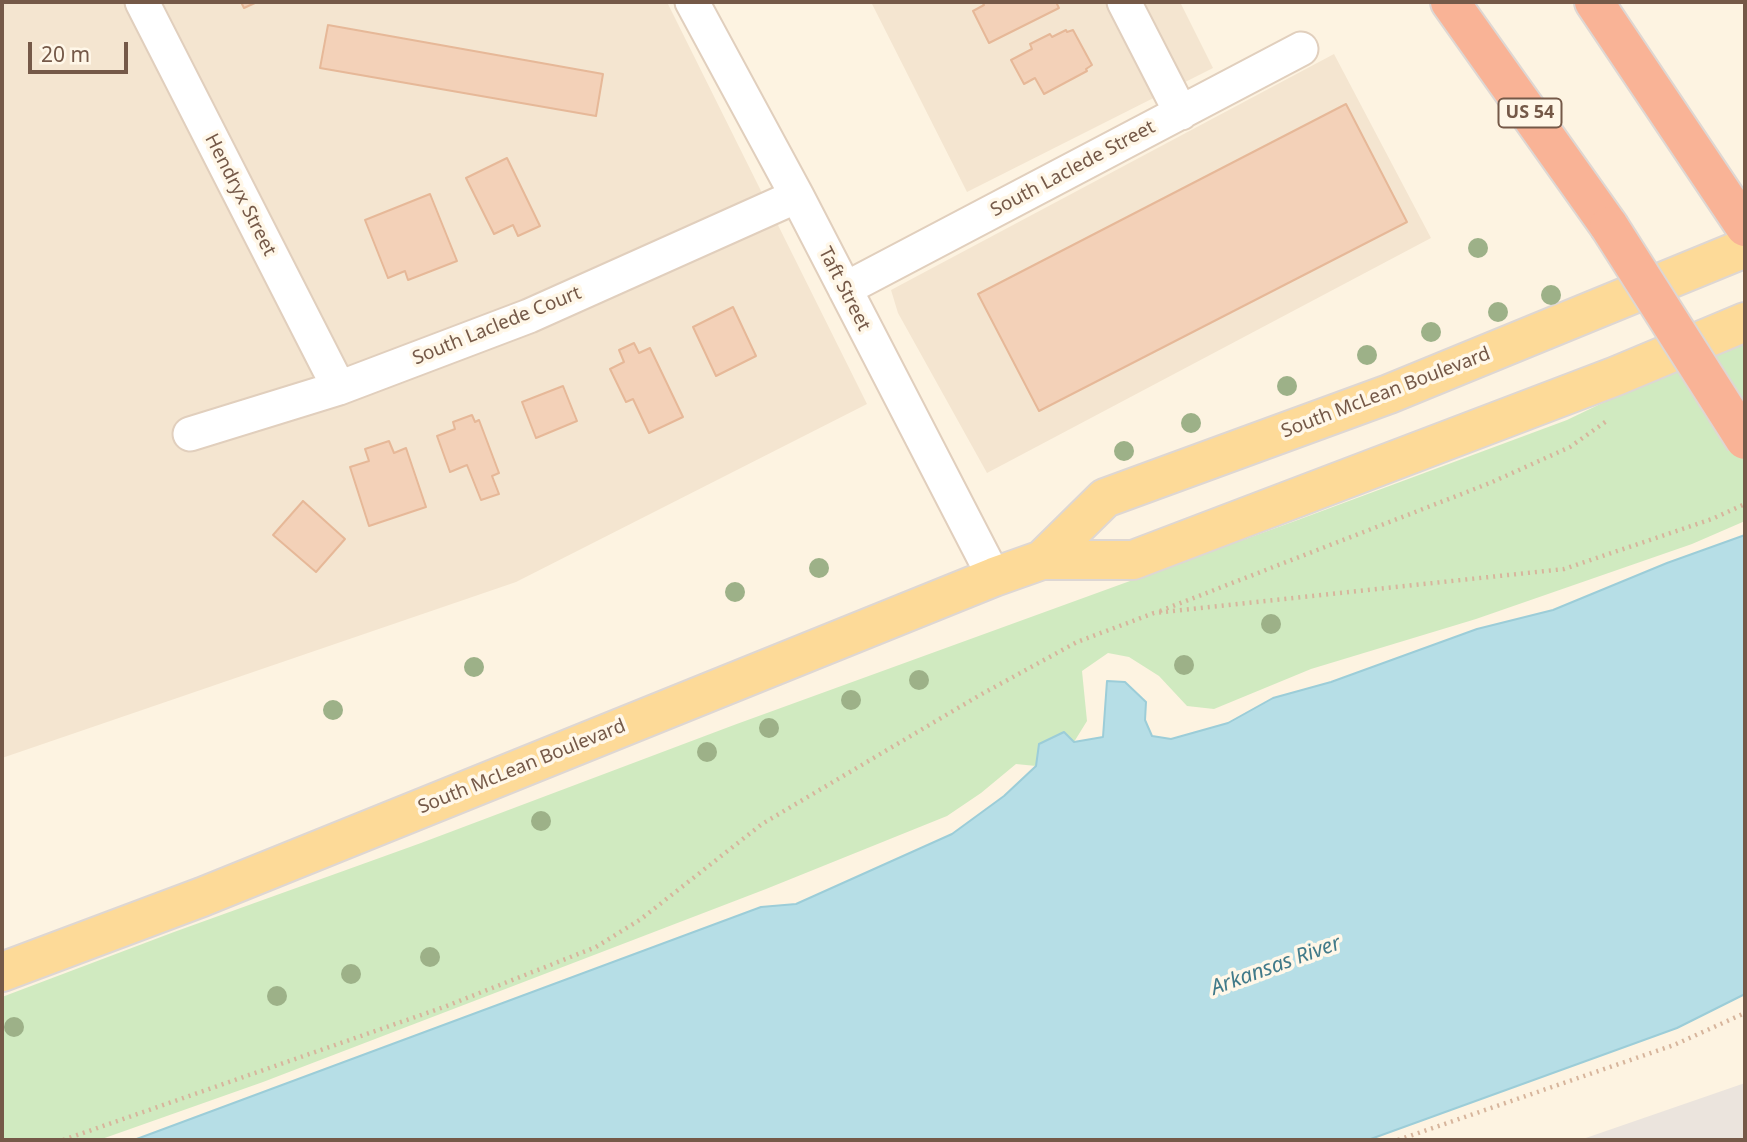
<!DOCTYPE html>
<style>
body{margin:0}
#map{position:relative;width:1747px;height:1142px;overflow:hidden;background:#fdf3e1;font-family:"Noto Sans",sans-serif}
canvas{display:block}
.frame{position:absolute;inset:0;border:4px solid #755948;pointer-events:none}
.scale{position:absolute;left:28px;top:42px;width:100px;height:32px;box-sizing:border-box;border:4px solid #755948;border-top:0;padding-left:9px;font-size:21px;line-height:24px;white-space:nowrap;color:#755948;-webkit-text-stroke:5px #fff7e8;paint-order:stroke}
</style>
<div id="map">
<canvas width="1747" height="1142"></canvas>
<div class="frame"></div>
<div class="scale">20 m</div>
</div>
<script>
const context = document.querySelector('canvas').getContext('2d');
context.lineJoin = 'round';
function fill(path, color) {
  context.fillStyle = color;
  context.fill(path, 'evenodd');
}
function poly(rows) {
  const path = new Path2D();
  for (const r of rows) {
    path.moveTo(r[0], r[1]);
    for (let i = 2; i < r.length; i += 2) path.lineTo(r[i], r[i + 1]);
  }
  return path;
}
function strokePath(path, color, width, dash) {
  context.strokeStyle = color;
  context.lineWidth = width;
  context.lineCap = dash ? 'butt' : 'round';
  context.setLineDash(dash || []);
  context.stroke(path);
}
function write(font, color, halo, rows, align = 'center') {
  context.font = font + ' "Noto Sans",sans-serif';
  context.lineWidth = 7;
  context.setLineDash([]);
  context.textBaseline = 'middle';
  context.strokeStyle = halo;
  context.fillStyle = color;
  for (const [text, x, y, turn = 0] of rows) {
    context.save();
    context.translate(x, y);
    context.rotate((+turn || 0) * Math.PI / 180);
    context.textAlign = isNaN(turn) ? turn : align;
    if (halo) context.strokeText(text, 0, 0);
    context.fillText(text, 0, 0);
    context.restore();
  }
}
fill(poly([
 [2,2,667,2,867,404,516,582,2,758],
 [871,2,1180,2,1213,68,967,192],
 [1334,54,1431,238,987,473,898,313,891,290]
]), '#f4e5d0');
fill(poly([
 [1745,1083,1745,1140,1580,1140]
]), '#ebe4dd');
fill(poly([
 [1745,344,1745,521,1692,544,1476,619,1311,669,1214,709,1187,706,1159,676,1129,657,1108,653,1082,671,1087,721,1074,742,1036,766,1016,764,981,793,947,816,766,889,263,1082,99,1140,2,1140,2,997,174,932,421,843,734,725,1295,521,1567,420,1646,382]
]), '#d0eac0');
const water = poly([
 [1745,535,1745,994,1677,1028,1368,1140,134,1140,761,907,796,904,952,834,1004,796,1036,766,1039,744,1064,732,1074,742,1103,737,1107,681,1125,682,1146,702,1145,720,1152,736,1171,739,1228,723,1273,698,1331,682,1477,629,1553,610,1667,563,1745,535]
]);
fill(water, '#b6dee6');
strokePath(water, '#9ccdd8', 2);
const building = poly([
 [241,2,257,2,244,8,241,2],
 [982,2,1056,2,1059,8,989,43,973,11,984,5,982,2],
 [328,25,603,74,596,116,320,68,328,25],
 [1066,30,1067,32,1073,30,1092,65,1086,69,1087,71,1044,94,1035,78,1024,84,1011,60,1032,49,1030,44,1050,34,1052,37,1066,30],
 [1346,104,1407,222,1039,411,978,294,1346,104],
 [507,158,540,226,518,236,513,225,494,234,466,178,507,158],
 [430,194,457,261,408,280,405,271,388,278,365,220,430,194],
 [733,307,756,356,716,376,693,327,733,307],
 [634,343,639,353,650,348,683,417,649,433,633,399,626,402,610,369,624,362,619,350,634,343],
 [563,386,577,421,536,438,522,402,563,386],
 [472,415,475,422,479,420,499,473,492,476,499,494,481,500,467,465,450,472,437,436,455,429,453,422,472,415],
 [389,441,394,453,406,448,426,507,369,526,350,467,369,461,365,449,389,441],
 [303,501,345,539,316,572,273,535,303,501]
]);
fill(building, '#f3d1b8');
strokePath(building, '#e6b898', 2);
const minor = poly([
 [142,2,339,388],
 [692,2,797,196,994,577],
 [1124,2,1181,113],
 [845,289,1301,49],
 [190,434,339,388,529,316,797,196]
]);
const major = poly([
 [1042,560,1105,498,1389,394,1745,248],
 [2,972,202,897,994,577,1042,560,1133,560,1616,376,1745,322]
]);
const highway = poly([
 [1450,2,1609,226],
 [1594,2,1745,227]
]);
strokePath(minor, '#e1cfbd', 37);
strokePath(major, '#ded7d3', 42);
strokePath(highway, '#ded7d3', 42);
strokePath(poly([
 [1160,611,1490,483,1570,447,1608,420],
 [63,1140,444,1007,596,947,641,919,762,824,980,695,1077,642,1154,613,1564,569,1712,519,1745,504],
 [1398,1140,1674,1045,1745,1013]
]), '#d7b59c', 4.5, [2, 5]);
strokePath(minor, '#fff', 33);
strokePath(major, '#fdda98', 38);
strokePath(highway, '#f9b396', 38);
const highwayBridge = poly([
 [1609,226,1745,440]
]);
strokePath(highwayBridge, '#ded7d3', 42, []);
strokePath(highwayBridge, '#f9b396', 38);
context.fillStyle = '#9db188';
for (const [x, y] of [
 [1478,248],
 [1551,295],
 [1498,312],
 [1431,332],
 [1367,355],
 [1287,386],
 [1191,423],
 [1124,451],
 [819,568],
 [735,592],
 [1271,624],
 [1184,665],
 [474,667],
 [919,680],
 [851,700],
 [333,710],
 [769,728],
 [707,752],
 [541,821],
 [430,957],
 [351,974],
 [277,996],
 [14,1027]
]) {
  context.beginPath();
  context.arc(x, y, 10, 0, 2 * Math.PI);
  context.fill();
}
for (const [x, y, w] of [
 [1530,113,63]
]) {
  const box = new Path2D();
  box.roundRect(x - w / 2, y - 14.5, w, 29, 5);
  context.fillStyle = '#fff7e8';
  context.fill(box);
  strokePath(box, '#755948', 2);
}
write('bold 18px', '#755948', null, [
 ["US 54",1530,113]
]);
write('19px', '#755948', '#fff7e8', [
 ["South Laclede Street",1073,169,-28],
 ["Hendryx Street",240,195,63],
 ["Taft Street",844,289,63],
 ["South Laclede Court",497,326,-22],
 ["South McLean Boulevard",1386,393,-21],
 ["South McLean Boulevard",522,767,-22]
]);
write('italic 21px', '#417a89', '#fff7e8', [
 ["Arkansas River",1276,966,-20]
]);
</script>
